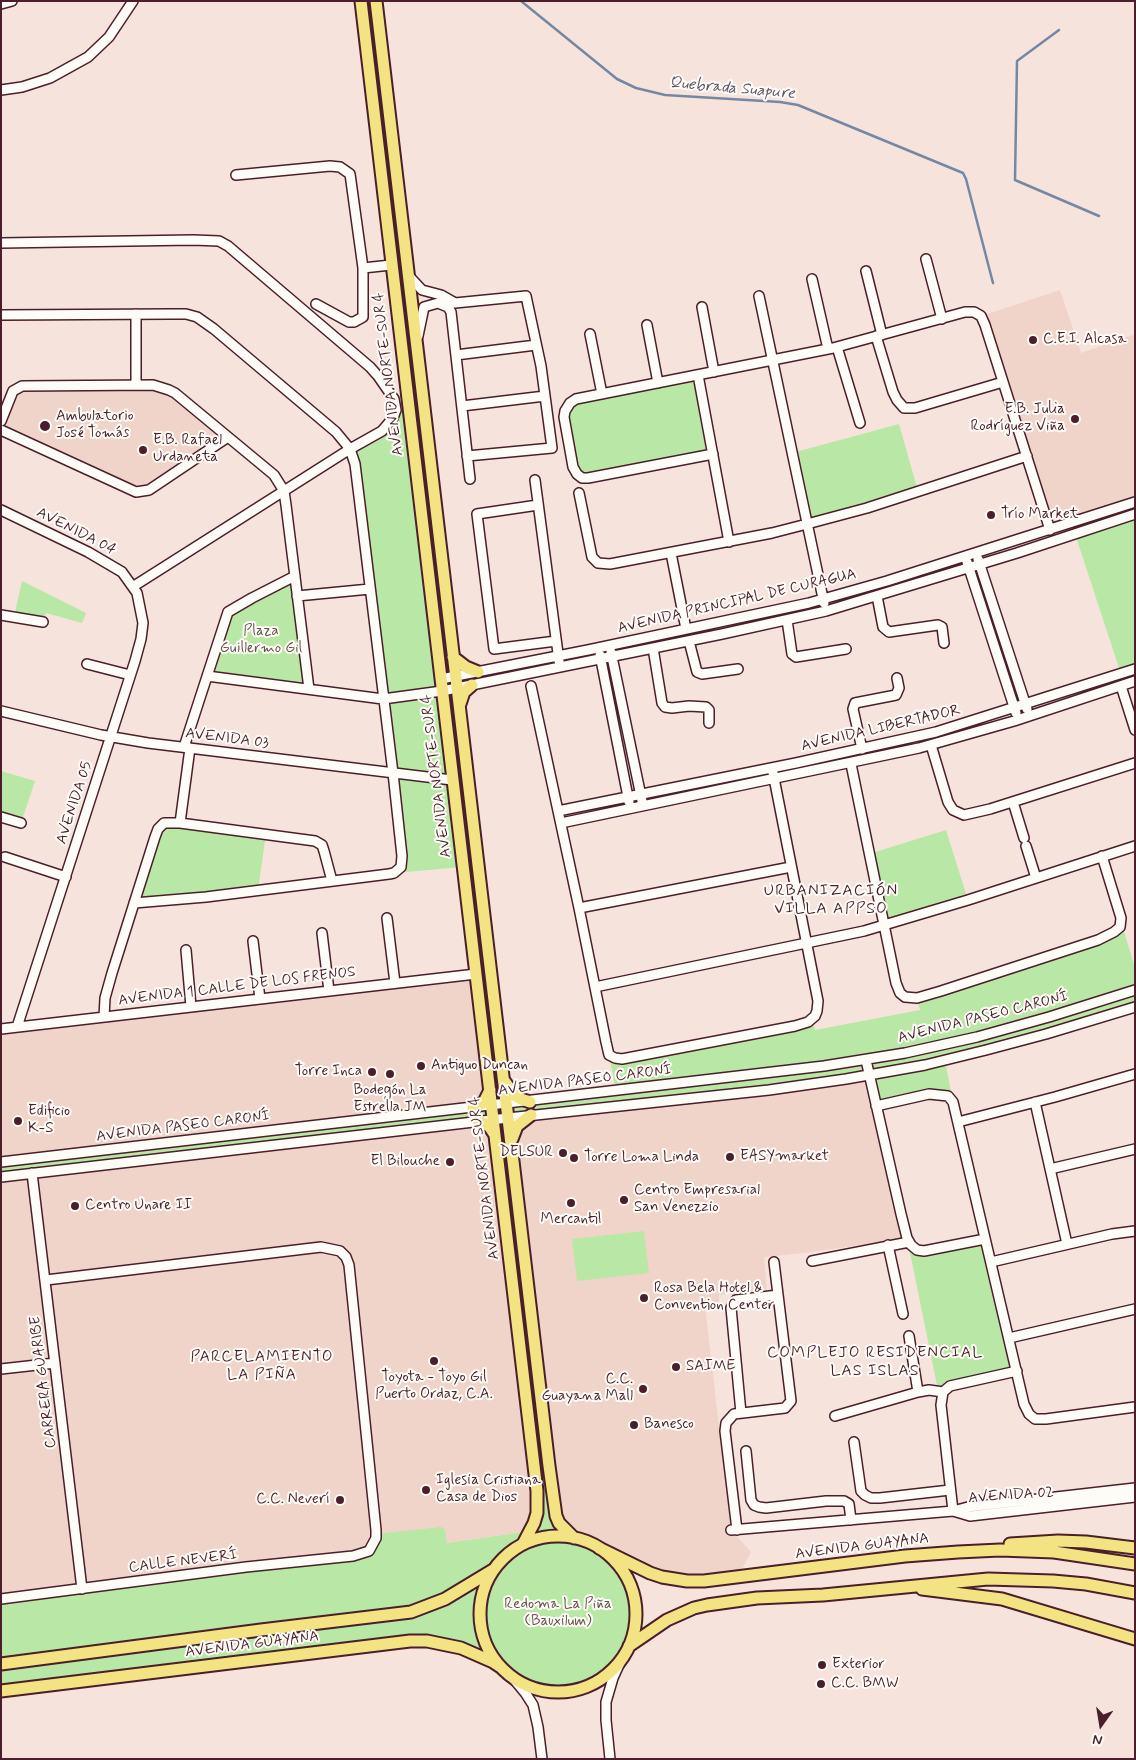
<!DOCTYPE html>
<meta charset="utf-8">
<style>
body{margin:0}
#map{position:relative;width:1136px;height:1760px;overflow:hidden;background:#f6e4dc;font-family:Mynerve,sans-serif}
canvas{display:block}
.frame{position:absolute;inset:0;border:2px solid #4a1f2b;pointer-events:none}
.north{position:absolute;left:1076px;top:1700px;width:50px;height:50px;-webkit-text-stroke:4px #fdfcf7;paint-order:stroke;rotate:193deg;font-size:14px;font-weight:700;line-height:20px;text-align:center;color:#4a1f2b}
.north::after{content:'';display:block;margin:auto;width:18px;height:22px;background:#4a1f2b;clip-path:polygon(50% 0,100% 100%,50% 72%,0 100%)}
</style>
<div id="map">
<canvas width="1136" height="1760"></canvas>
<div class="frame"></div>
<div class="north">N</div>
</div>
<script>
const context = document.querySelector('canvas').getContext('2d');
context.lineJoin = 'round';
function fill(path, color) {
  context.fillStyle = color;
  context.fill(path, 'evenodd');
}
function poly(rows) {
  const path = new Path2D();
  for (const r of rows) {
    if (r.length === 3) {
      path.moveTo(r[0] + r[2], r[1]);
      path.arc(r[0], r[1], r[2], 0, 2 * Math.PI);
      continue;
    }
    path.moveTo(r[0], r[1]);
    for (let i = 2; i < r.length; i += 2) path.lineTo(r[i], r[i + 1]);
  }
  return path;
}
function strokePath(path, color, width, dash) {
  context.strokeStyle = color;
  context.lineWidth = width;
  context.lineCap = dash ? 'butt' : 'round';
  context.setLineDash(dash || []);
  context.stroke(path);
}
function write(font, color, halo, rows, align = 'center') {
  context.font = font + ' Mynerve,sans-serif';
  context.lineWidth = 4;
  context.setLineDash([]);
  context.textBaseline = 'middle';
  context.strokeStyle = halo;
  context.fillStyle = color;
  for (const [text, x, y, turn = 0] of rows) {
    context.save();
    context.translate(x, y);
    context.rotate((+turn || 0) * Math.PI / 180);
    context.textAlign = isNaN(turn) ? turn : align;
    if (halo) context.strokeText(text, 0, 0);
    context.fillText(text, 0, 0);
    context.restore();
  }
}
fill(poly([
 [1060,290,1081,353,1135,334,1135,502,1050,530,981,316],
 [161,387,228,437,145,492,1,430,1,421,16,388],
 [476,974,492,1106,1,1162,1,1029],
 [869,1075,907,1238,805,1253,764,1257,767,1289,719,1295,719,1303,705,1305,731,1530,751,1552,738,1577,704,1581,650,1573,585,1541,574,1538,559,1523,508,1118],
 [493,1120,537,1491,530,1531,446,1543,445,1529,369,1551,1,1599,1,1177]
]), '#f1d4c9');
fill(poly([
 [698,375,713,454,588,478,575,471,564,417,568,405],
 [408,408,442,691,456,688,507,1104,616,1091,609,1055,612,1057,812,1019,815,1030,920,1010,917,998,1098,940,1121,921,1135,968,1135,1007,945,1061,953,1102,944,1095,876,1106,869,1075,508,1118,554,1507,574,1538,599,1548,615,1561,627,1579,635,1599,635,1622,629,1646,623,1656,610,1672,598,1680,587,1686,568,1691,545,1691,522,1683,492,1665,427,1641,1,1691,1,1599,361,1555,376,1534,441,1527,445,1529,447,1543,530,1531,537,1513,493,1120,1,1177,1,1162,492,1106,462,867,394,873,401,867,350,449,382,431,395,414],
 [899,424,918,491,807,524,792,453],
 [1135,514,1135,669,1121,674,1075,534],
 [295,576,309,689,207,676,226,616],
 [22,581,86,613,82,623,46,613,43,622,14,617],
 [1,771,35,781,21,823,1,817],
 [161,825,266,834,258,890,134,903],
 [946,830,968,900,883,926,869,854],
 [644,1231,649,1273,577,1281,572,1239],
 [907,1238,914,1248,985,1239,1017,1371,950,1386,941,1405]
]), '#b9e7a5');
strokePath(poly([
 [521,1,617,79,636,88,665,95,780,102,798,105,963,173,966,179,993,283],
 [1059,30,1017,61,1015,180,1099,216]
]), '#7588a3', 2.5);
const minor = poly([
 [1,4,12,1],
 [1,90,22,87,50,78,88,57,109,37,133,1],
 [236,175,330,166,340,167,350,174,363,268,363,317,354,322,349,322,316,304],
 [1,243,193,240,219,241,228,246,370,367,378,376,394,399,396,410,393,418,382,431,350,449,134,586],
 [926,259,942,319],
 [363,268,391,265],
 [866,271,882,335],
 [408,275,422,290,441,295,455,303,526,296,541,366,552,448,467,456],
 [812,279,828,349],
 [759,296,824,603],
 [702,307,714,372],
 [136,314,136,384],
 [1,315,171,314,186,314,197,317,214,329,336,432,350,449,355,464,393,773,402,856,401,867,394,873,389,874,206,897,134,903],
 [647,325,658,383],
 [590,334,602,394],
 [418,336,424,307,438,303,448,307,451,312,470,479],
 [876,336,893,392,897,400,904,408,915,408,1003,382],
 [837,347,860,423],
 [456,355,536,345],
 [698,375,729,542],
 [462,406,545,396],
 [1,421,13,391,22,386,153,385,169,390,175,393,274,475,284,491,286,505,309,689],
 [1,430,136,492,149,490,228,437],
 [713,454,588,478,582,478,577,474,573,467,564,417,565,411,570,403,576,399,833,348,965,312,974,312,981,316,985,325,1050,530],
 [535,480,559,661],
 [579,493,592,557,598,563,610,564,772,533,807,524,867,508,1027,456],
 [538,505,477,514,494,649,556,641],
 [1,510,88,552,122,572,137,593,143,623,141,639,135,661,17,1027],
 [671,553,686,629],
 [978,559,1027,709],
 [967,562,1016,713],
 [297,596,370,589],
 [877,596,883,627,889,632,938,625,942,627,944,643],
 [1,615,43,622],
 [787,620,792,654,796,657,846,649],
 [689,641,697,672,702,674,738,669],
 [653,648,662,703,665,707,672,708,689,706,706,707,709,710,709,723],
 [611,652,642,801],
 [600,655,629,802],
 [87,664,130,675],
 [207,676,383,699,442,691,722,634,826,611,1017,553,1135,514],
 [441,679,588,650,809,603,887,581,1135,502],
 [531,686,579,908,606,1042,609,1055,615,1058,622,1059,795,1026,808,1022,815,1016,817,1011,818,1001,772,768],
 [1121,686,1135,730],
 [1,711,101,735,148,743,452,780],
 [931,745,948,802,953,810,964,815,990,809,1135,763],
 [184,747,228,612,252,598,295,576],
 [862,749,853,709,855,703,896,695,899,688,897,678],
 [851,764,896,983,900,993,905,997,917,998,941,991,1098,940,1114,932,1120,927,1121,918,1102,856],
 [1013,802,1024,838],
 [558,811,796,763,936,732,1135,669],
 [1,817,21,823],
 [180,823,190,748],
 [561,823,919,748,1014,721,1135,681],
 [1026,846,1036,878],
 [5,857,66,877],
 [579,908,791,867],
 [387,918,395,983],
 [322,933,329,991],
 [253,941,260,999],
 [186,950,191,1007],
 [595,987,864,931,968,900,1135,846],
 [104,1017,105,998,112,973,155,837,158,829,164,823,180,823,315,841,322,845,324,851,332,881],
 [1,1029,476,974],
 [866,1060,901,1214,907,1238,911,1245,917,1250,924,1251,985,1239],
 [1035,1102,1067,1244],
 [876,1106,929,1094,948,1096,953,1102,1024,1404,1029,1414,1035,1419,1046,1419,1135,1407],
 [958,1122,1055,1097,1135,1074],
 [1,1162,824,1066,905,1053,977,1037,1049,1017,1135,990],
 [1050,1169,1135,1149],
 [32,1173,82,1589],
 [1,1177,508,1118,769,1090,846,1079,925,1065,986,1050,1046,1034,1135,1007],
 [888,1245,903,1314],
 [812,1261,909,1242],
 [991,1262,1112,1234,1135,1231],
 [909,1336,918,1392],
 [1009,1338,1135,1309],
 [1,1369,55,1363],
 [741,1413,731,1308,736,1300,778,1295],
 [835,1416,918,1392,929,1390,943,1392],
 [854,1442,861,1491,865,1495,871,1498,880,1498,950,1490],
 [746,1451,751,1500,754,1505,759,1507,766,1508,826,1501,844,1501,849,1504,851,1520],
 [953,1511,941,1405,943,1392,950,1386,1017,1371],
 [953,1511,970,1516,1135,1497],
 [731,1530,953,1511,968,1507,1135,1488],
 [737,1530,725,1431,726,1423,734,1414,785,1408,791,1401,774,1262],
 [1,1599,246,1567,353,1556,369,1551,376,1538,376,1530,349,1265,346,1257,340,1251,321,1247,46,1280],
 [512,1677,526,1694,533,1705,538,1727,542,1759],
 [610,1759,606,1720,606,1702,613,1678,623,1656]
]);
const major = poly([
 [361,1,537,1491,537,1513,534,1523,523,1544],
 [376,1,549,1466,556,1516,559,1523,574,1538],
 [453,657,466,667,478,672],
 [460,704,464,692,472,685],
 [505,1082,514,1095,521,1099,530,1102],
 [473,1108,484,1102,490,1090],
 [478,1121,489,1126,495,1135],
 [512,1139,517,1126,531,1115],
 [558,1614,78],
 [1010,1544,1058,1541,1086,1542,1135,1548],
 [599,1548,650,1573,662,1577,687,1581,704,1581,905,1556,958,1552,1000,1550,1054,1552,1135,1564],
 [922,1589,1002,1599,1135,1639],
 [629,1646,667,1620,694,1608,707,1605,757,1598,823,1595,988,1579,1053,1581,1086,1584,1135,1593],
 [1,1664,261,1630,411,1612,445,1599,493,1570],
 [1,1691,410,1641,427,1641,461,1648,493,1662,502,1668]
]);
strokePath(minor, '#4a1f2b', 12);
strokePath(major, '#4a1f2b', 15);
strokePath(minor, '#fdfcf7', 9);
strokePath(major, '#f4e382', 11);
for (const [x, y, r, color] of [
 [1033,340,5,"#4a1f2b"],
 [1075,419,5,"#4a1f2b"],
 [45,426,6,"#4a1f2b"],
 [143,450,5,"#4a1f2b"],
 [991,515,5,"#4a1f2b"],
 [421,1066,5,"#4a1f2b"],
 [372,1072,5,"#4a1f2b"],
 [390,1074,5,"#4a1f2b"],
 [18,1121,5,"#4a1f2b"],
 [563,1153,5,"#4a1f2b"],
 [730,1157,5,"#4a1f2b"],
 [574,1158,5,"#4a1f2b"],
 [450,1162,5,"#4a1f2b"],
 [624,1200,5,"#4a1f2b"],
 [571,1203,5,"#4a1f2b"],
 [75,1206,5,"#4a1f2b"],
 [644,1298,5,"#4a1f2b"],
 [434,1361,5,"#4a1f2b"],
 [676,1367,5,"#4a1f2b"],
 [643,1389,5,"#4a1f2b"],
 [634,1425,5,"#4a1f2b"],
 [426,1490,5,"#4a1f2b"],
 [340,1500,5,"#4a1f2b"],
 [822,1665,5,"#4a1f2b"],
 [821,1684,5,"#4a1f2b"]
]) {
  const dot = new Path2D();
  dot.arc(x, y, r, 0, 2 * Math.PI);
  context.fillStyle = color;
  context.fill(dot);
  strokePath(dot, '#fdfcf7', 2);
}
write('15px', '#4a1f2b', '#fdfcf7', [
 ["C.E.I. Alcasa",1043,340],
 ["E.B. Julia",1065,410,"right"],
 ["Rodríguez Viña",1065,427,"right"],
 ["Ambulatorio",56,417],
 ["José Tomás",56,434],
 ["E.B. Rafael",153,441],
 ["Urdaneta",153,458],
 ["Trío Market",1001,515],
 ["Antiguo Duncan",431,1066],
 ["Torre Inca",362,1072,"right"],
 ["Bodegón La",390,1091,"center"],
 ["Estrella JM",390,1108,"center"],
 ["Edificio",28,1112],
 ["K-S",28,1129],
 ["DELSUR",553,1153,"right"],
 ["EASYmarket",740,1157],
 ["Torre Loma Linda",584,1158],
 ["El Bilouche",440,1162,"right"],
 ["Centro Empresarial",634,1191],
 ["San Venezzio",634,1208],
 ["Centro Unare II",85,1206],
 ["Mercantil",571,1220,"center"],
 ["Rosa Bela Hotel &",654,1289],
 ["Convention Center",654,1306],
 ["SAIME",686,1367],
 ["Toyota - Toyo Gil",434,1378,"center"],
 ["Puerto Ordaz, C.A.",434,1395,"center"],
 ["C.C.",633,1380,"right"],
 ["Guayana Mall",633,1397,"right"],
 ["Banesco",644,1425],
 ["Iglesia Cristiana",436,1481],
 ["Casa de Dios",436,1498],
 ["C.C. Neverí",330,1500,"right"],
 ["Exterior",832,1665],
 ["C.C. BMW",831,1684]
], 'left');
write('15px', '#4a1f2b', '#fdfcf7', [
 ["AVENIDA NORTE-SUR 4",389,374,-97],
 ["AVENIDA 04",76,532,27],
 ["AVENIDA PRINCIPAL DE CURAGUA",737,602,-13],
 ["AVENIDA LIBERTADOR",881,729,-13],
 ["AVENIDA 03",227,739,7],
 ["AVENIDA NORTE-SUR 4",437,776,-97],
 ["AVENIDA 05",75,803,-72],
 ["AVENIDA 1 CALLE DE LOS FRENOS",237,987,-7],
 ["AVENIDA PASEO CARONÍ",983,1018,-14],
 ["AVENIDA PASEO CARONÍ",585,1081,-7],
 ["AVENIDA PASEO CARONÍ",183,1127,-7],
 ["AVENIDA NORTE-SUR 4",485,1178,-97],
 ["CARRERA GUARIBE",44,1382,-97],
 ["AVENIDA 02",1011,1496,-4],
 ["AVENIDA GUAYANA",862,1547,-7],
 ["CALLE NEVERÍ",183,1562,-7],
 ["AVENIDA GUAYANA",252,1645,-7]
]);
write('15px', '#66514a', '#fdfcf7', [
 ["Plaza",261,632],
 ["Guillermo Gil",261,649],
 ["Redoma La Piña",558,1605],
 ["(Bauxilum)",558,1622]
]);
write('italic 16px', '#605467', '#fdfcf7', [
 ["Quebrada Suapure",732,89,5]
]);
context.letterSpacing = '1px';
write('16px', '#4a1f2b', '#fdfcf7', [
 ["URBANIZACIÓN",831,892],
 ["VILLA APPSO",831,910],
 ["COMPLEJO RESIDENCIAL",875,1354],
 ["LAS ISLAS",875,1372],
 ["PARCELAMIENTO",262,1358],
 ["LA PIÑA",262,1376]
]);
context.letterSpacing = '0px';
</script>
